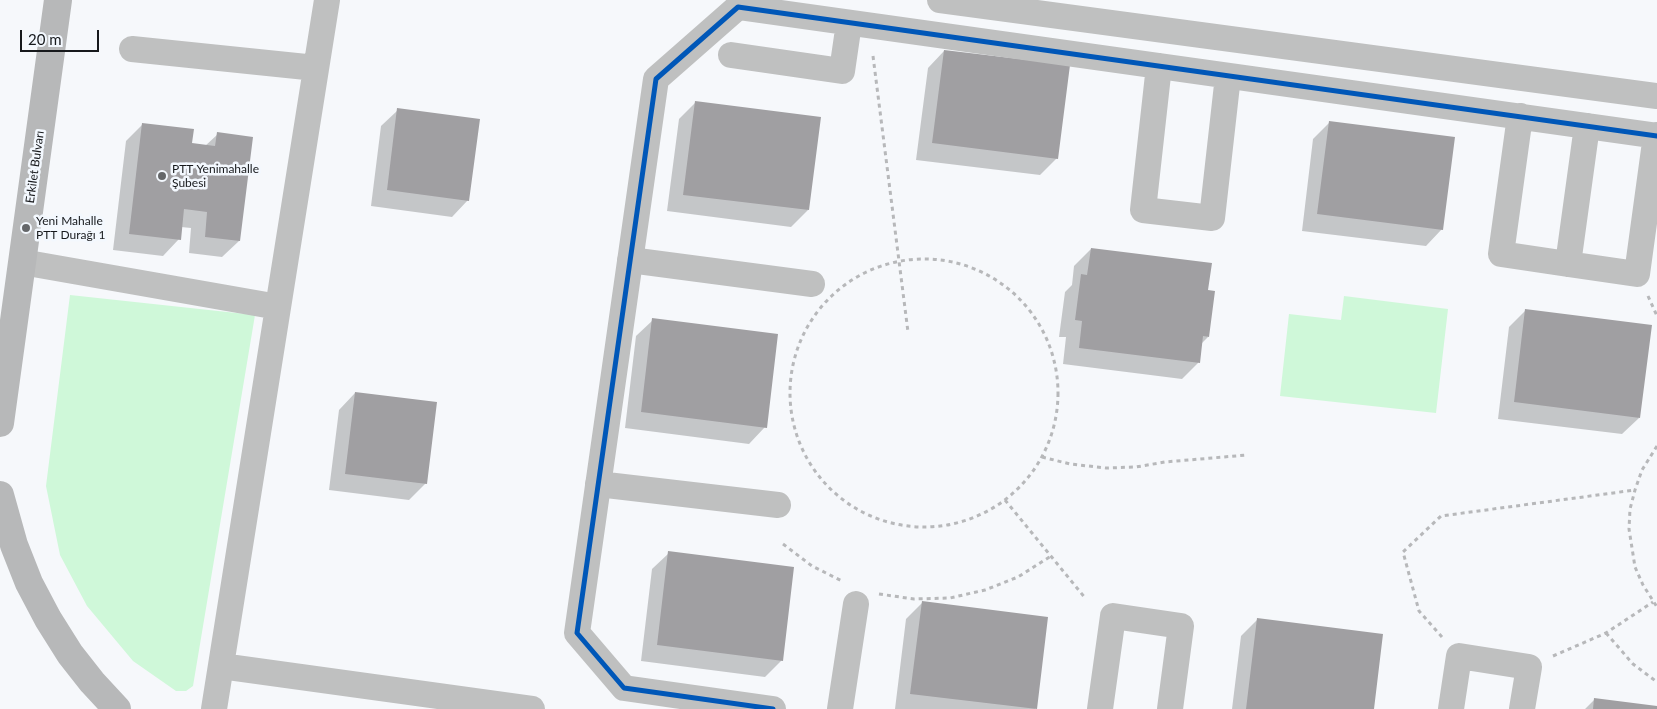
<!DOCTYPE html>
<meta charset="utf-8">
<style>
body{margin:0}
#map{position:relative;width:1657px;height:709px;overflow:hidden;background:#f6f8fb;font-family:Lato,sans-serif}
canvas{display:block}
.scale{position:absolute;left:20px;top:30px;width:79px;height:22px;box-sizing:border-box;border:2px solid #17191c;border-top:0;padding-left:6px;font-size:15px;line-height:18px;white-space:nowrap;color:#17191c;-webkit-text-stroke:4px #f3f8fe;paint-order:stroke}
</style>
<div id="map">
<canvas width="1657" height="709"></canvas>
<div class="scale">20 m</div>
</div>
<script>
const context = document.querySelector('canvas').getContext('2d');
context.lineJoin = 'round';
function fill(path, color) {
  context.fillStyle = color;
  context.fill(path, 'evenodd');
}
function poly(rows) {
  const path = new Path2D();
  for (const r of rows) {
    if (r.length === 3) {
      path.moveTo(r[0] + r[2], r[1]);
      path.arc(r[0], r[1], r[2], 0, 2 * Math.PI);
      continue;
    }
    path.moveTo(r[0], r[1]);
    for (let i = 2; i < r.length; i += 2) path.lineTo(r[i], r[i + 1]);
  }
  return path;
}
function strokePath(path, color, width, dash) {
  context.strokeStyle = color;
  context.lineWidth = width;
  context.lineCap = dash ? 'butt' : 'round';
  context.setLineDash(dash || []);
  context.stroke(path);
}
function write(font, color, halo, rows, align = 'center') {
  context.font = font + ' Lato,sans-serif';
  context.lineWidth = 5;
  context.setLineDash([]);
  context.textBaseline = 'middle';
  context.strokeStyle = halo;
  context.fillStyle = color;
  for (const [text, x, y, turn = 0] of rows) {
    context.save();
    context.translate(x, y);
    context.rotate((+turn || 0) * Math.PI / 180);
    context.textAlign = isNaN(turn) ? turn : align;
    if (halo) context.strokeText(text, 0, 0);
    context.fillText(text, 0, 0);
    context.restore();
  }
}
fill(poly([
 [70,295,255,315,193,686,186,691,176,691,133,661,87,606,60,555,46,486],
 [1344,296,1448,309,1436,413,1280,396,1289,314,1341,320]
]), '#cff8d9');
fill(poly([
 [944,51,1057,158,1040,175,916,160,928,68],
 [695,103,808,210,791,227,667,211,679,119],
 [398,110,468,200,452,217,371,206,381,126],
 [1330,122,1442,229,1426,246,1302,231,1313,139],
 [143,124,191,144,205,146,218,134,239,241,222,257,189,253,191,228,181,227,179,239,163,256,113,250,126,141],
 [1091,249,1208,337,1201,344,1198,363,1182,379,1063,364,1066,337,1059,337,1065,292,1072,285,1074,266],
 [1526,310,1639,418,1622,434,1498,419,1509,327],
 [653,320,765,427,749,444,625,428,636,336],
 [355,393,426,483,409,500,329,490,339,410],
 [669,553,782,660,765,677,641,661,652,569],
 [923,602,1047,618,1035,709,895,709,906,619],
 [1257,620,1373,709,1232,709,1241,636],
 [1595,699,1657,707,1657,709,1585,709]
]), '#0003');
fill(poly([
 [944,50,1070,65,1058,159,932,143],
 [695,101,821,117,809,210,683,195],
 [397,108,480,119,469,201,387,190],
 [1329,121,1455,137,1443,230,1317,214],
 [142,123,194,129,192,143,215,146,217,132,253,137,240,241,205,237,207,212,184,209,181,240,129,234],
 [1091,248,1212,263,1208,290,1215,291,1209,337,1203,336,1200,363,1079,348,1082,321,1075,320,1081,274,1087,275],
 [1525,309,1652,325,1640,418,1514,402],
 [652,318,778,334,767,428,641,412],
 [355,392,437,402,427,484,345,474],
 [668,551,794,567,783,661,657,645],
 [922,601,1048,617,1037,709,910,694],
 [1257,618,1383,634,1374,709,1246,709],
 [1594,698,1657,706,1657,709,1593,709]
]), '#a09fa2');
strokePath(poly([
 [873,56,908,332],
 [924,393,134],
 [1648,296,1657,316],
 [1657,446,1642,470,1635,490,1630,509,1629,529,1635,567,1643,585,1657,607],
 [1042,457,1070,464,1106,468,1136,467,1165,462,1247,455],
 [1005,500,1086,599],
 [783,544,812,566,842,581],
 [879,594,914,599,950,598,985,590,1018,577,1051,556],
 [1606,633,1633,664,1657,682],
 [1442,637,1419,611,1403,552,1441,516,1635,490],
 [1553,656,1606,633,1653,602]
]), '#b7b8ba', 3, [4, 4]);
strokePath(poly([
 [940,0,1657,96],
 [132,49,316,68],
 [731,55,842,71,849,23],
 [1159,66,1143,210,1212,218,1228,76],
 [1520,116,1501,254,1568,264,1637,274,1656,135],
 [630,260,812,284],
 [22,262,278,307],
 [1568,264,1587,126],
 [598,484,778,505],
 [221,666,532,709],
 [214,709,327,0],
 [773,709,624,688,577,633,656,79,738,7,1657,136],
 [840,709,856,604],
 [1100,709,1113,616,1181,626,1170,709],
 [1451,709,1459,656,1529,667,1522,709]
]), '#bfc0c0', 26);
strokePath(poly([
 [0,423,58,0],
 [0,495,14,545,29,583,48,619,70,654,92,682,117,709]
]), '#b7b8b9', 28);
strokePath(poly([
 [773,709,624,688,577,633,656,79,738,7,1657,136]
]), '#0057b8', 5);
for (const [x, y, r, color] of [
 [162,176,5,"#65676a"],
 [26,228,5,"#65676a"]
]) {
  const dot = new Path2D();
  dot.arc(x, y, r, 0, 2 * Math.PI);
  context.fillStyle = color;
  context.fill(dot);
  strokePath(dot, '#f3f8fe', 2);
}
write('12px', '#17191c', '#f3f8fe', [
 ["Erkilet Bulvarı",35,167,-82]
]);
write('12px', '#17191c', '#f3f8fe', [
 ["PTT Yenimahalle",172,169],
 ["Şubesi",172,183],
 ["Yeni Mahalle",36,221],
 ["PTT Durağı 1",36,235]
], 'left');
</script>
